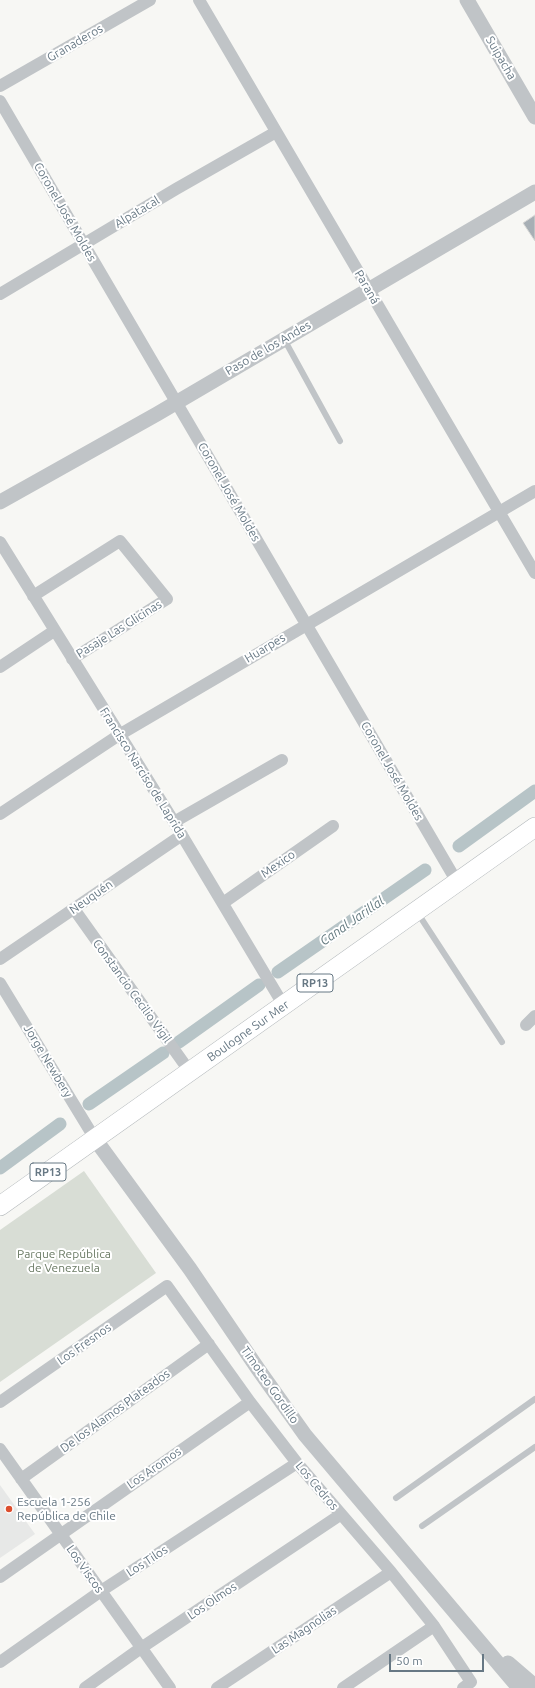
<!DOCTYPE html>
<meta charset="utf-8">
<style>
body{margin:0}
#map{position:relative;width:535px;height:1688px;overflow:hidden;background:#f7f7f4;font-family:Ubuntu,sans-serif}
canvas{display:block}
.scale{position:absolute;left:389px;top:1654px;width:95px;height:18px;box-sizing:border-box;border:2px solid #677884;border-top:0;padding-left:5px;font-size:12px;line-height:14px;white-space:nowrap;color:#677884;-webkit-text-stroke:3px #fff;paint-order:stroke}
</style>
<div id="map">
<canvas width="535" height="1688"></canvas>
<div class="scale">50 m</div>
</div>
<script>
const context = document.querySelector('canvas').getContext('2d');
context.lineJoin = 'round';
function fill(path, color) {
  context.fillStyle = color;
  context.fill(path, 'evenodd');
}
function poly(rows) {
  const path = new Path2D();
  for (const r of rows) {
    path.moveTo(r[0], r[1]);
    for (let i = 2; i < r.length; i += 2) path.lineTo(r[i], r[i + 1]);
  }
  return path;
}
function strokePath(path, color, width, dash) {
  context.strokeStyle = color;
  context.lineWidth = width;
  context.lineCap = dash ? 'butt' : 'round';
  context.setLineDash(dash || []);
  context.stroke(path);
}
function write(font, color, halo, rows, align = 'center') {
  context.font = font + ' Ubuntu,sans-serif';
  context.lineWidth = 4;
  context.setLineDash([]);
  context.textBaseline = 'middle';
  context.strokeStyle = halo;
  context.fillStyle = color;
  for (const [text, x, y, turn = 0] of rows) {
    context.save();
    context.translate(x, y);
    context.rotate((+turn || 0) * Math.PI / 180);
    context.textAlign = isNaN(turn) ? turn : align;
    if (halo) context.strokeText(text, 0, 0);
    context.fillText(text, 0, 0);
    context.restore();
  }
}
fill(poly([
 [0,1485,35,1534,0,1558]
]), '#e7e8e7');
fill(poly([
 [84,1171,156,1273,0,1382,0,1230]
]), '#d8ddd5');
strokePath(poly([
 [459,846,535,791],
 [278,972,425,870],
 [179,1042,259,985],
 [89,1104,163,1053],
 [0,1168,60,1124]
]), '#b7c4c7', 13);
const building = poly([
 [535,215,535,241,523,223,535,215]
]);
fill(building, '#a7afb5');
strokePath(building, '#d8d8d6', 1);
const primary = poly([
 [0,1206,535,827]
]);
strokePath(primary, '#b3b8bb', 20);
strokePath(poly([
 [284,339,340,441],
 [417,912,502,1042],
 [396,1498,535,1399],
 [422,1526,535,1447]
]), '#c0c4c7', 6);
strokePath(poly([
 [199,0,535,573],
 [0,86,150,0],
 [0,101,457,882],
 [0,294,176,189,276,132],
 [0,542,174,822,284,1006],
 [33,596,120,541,167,599,72,659],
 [0,667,54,631],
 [0,814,119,735,535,491],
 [174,822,282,760],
 [223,903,333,826],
 [74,909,190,1072],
 [0,959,182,835],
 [0,983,95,1139],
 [526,1025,535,1016],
 [0,1402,167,1286,250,1402,297,1463,391,1572,434,1626,471,1682,463,1688],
 [0,1449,170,1688],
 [21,1479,209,1344],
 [0,1577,250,1402],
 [0,1662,101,1591,297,1463],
 [85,1688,141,1648,340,1515],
 [217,1688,391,1572],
 [343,1688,434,1626]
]), '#c0c4c7', 12);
strokePath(poly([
 [467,0,535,117],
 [0,502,157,414,535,192],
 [95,1139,190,1269,258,1369,305,1435,519,1688],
 [508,1663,535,1686]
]), '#c0c4c7', 15);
strokePath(primary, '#fff', 19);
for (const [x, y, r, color] of [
 [9,1509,4,"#dc4e2e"]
]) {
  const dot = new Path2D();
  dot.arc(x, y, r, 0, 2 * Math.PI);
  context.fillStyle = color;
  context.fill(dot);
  strokePath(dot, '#fff', 1.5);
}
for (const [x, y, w] of [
 [315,983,36],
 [48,1172,36]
]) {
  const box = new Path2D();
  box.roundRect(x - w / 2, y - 9, w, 18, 3);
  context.fillStyle = '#fff';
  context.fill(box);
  strokePath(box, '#677884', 1);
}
write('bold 11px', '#677884', null, [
 ["RP13",315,983],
 ["RP13",48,1172]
]);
write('12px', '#677884', '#fff', [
 ["Granaderos",75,43,-30],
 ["Suipacha",501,58,60],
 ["Coronel José Moldes",65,212,60],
 ["Alpatacal",137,212,-31],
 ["Paraná",367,287,60],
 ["Paso de los Andes",268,348,-30],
 ["Coronel José Moldes",229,492,60],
 ["Pasaje Las Glicinas",119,629,-32],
 ["Huarpes",265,648,-31],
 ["Coronel José Moldes",392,771,60],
 ["Francisco Narciso de Laprida",143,773,58],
 ["Mexico",278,864,-35],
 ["Neuquén",91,897,-35],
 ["Constancio Cecilio Vigil",132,991,54],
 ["Boulogne Sur Mer",248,1031,-35],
 ["Jorge Newbery",48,1061,59],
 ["Los Fresnos",84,1344,-35],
 ["Timoteo Gordillo",270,1385,55],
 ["De los Alamos Plateados",115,1411,-36],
 ["Los Aromos",154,1468,-35],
 ["Los Cedros",317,1486,50],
 ["Los Tilos",147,1561,-33],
 ["Los Viscos",85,1569,55],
 ["Los Olmos",212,1601,-34],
 ["Las Magnolias",304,1630,-34]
]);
write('12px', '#6b7b65', '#fff', [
 ["Parque República",64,1254],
 ["de Venezuela",64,1268]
]);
write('12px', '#677884', '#fff', [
 ["Escuela 1-256",17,1502],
 ["República de Chile",17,1516]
], 'left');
write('italic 13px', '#63797f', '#fff', [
 ["Canal Jarillal",352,921,-35]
]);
</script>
